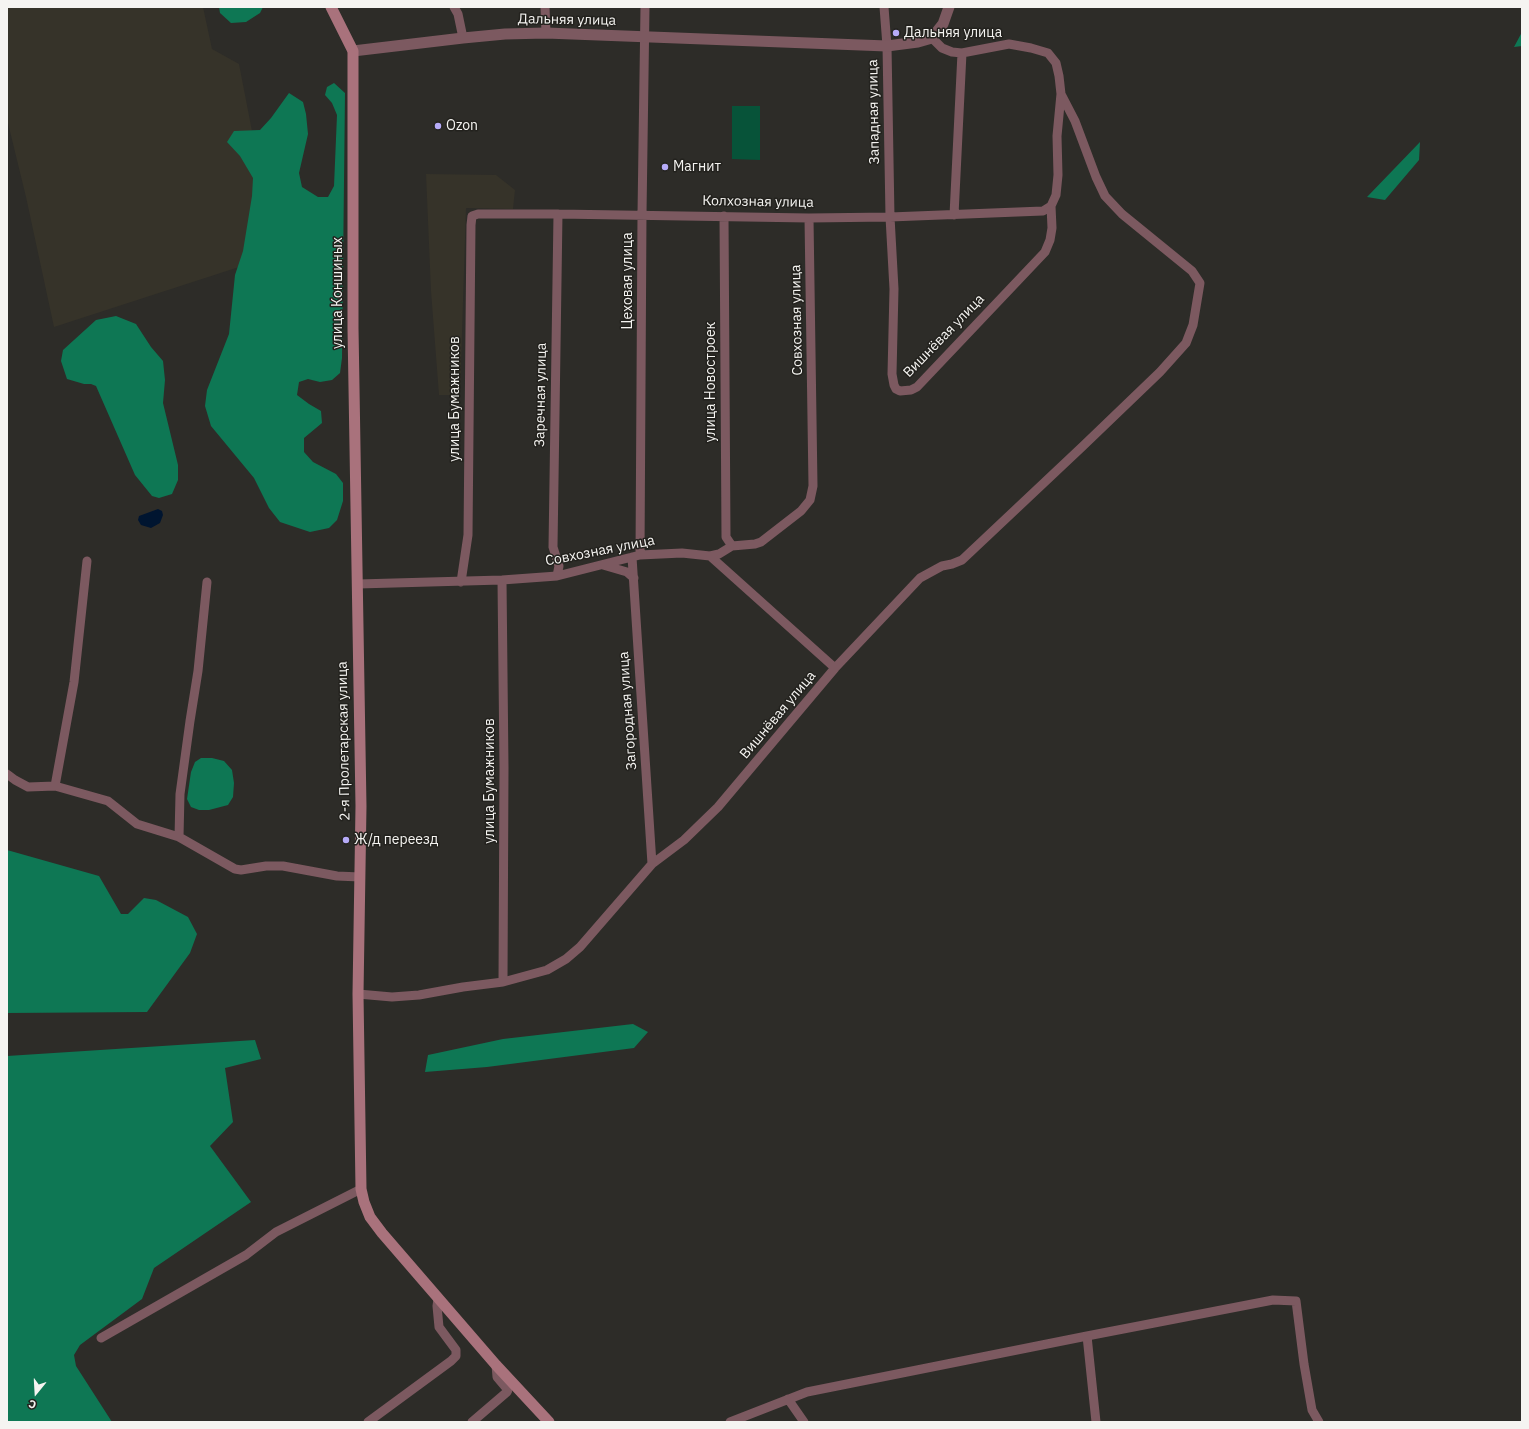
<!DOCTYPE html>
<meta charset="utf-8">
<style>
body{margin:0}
#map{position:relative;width:1529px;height:1429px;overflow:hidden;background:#2d2c28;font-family:"IBM Plex Sans",sans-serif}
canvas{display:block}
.frame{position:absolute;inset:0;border:8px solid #f5f4f1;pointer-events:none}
.north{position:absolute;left:16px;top:1373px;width:40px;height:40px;-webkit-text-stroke:3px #23221e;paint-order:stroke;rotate:198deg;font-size:11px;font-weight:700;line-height:16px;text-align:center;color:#f5f4f1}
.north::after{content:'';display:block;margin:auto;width:14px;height:18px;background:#f5f4f1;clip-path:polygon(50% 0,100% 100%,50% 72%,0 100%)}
</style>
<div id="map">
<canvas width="1529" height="1429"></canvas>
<div class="frame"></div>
<div class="north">С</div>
</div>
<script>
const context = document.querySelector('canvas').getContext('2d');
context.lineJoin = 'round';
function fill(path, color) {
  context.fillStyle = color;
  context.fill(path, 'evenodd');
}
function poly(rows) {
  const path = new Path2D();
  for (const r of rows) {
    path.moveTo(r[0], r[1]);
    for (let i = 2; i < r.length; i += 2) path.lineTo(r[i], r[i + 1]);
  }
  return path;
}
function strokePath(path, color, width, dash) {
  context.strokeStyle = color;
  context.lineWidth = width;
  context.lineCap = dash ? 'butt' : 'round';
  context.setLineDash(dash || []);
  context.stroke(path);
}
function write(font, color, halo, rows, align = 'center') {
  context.font = font + ' "IBM Plex Sans",sans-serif';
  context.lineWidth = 3;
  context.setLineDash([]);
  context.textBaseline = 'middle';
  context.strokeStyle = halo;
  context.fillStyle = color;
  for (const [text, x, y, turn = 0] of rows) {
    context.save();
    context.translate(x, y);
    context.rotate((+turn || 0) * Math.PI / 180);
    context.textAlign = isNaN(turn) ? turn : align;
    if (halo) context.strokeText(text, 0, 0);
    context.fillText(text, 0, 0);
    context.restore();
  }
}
fill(poly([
 [7,7,203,7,212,49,239,64,276,255,54,327,26,197,7,119],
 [426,174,496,175,515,190,513,209,466,208,460,395,439,395,431,291]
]), '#363329');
fill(poly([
 [732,106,760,106,760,160,732,159]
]), '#075339');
fill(poly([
 [219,7,263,7,260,13,246,22,231,23,220,13],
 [1522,32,1522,46,1514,47],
 [334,83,345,93,342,358,340,373,332,380,320,382,308,379,299,382,297,395,309,404,321,411,322,423,304,438,304,452,313,462,336,474,343,483,343,501,337,520,329,528,310,532,280,522,269,508,254,478,211,426,205,406,207,390,229,334,235,275,243,251,252,196,253,178,240,156,227,142,234,131,260,130,271,118,289,93,303,102,306,114,308,134,299,173,302,187,318,197,328,197,334,186,337,115,332,103,325,95,327,87],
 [1420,142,1419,160,1385,200,1367,197],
 [116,316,136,324,151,347,163,361,165,380,163,403,178,465,178,480,172,494,159,498,152,496,135,475,96,386,91,384,84,384,67,379,61,361,63,350,96,320],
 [201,758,212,758,224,761,232,770,234,783,233,797,228,805,209,810,199,810,191,807,187,799,191,772,195,762],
 [7,850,99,876,121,914,128,914,144,898,156,900,188,917,197,934,190,953,147,1012,7,1013],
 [633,1024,648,1032,634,1048,487,1067,425,1072,428,1055,503,1039],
 [255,1040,261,1059,225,1068,233,1122,210,1146,251,1202,154,1268,142,1299,80,1345,74,1355,76,1366,112,1422,7,1422,7,1056]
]), '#0e7754');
fill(poly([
 [158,509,162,511,163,515,160,523,151,528,141,525,138,520,139,516]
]), '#001530');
strokePath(poly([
 [454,7,458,14,463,38],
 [545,7,546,33],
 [884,7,887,46,890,217,894,289,892,374,894,385,896,389,900,391,911,390,917,387,1045,252,1050,240,1052,228,1051,206],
 [954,215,962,53],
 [724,216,726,537,732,546],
 [640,555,642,214,645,7],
 [710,556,835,668],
 [632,557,652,864],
 [603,565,627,572,634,578],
 [557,576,559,566,553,547,558,214],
 [502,580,504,768,503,982],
 [461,582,468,535,471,225,472,216,478,214,558,214,809,218,890,217,1043,211,1051,206,1056,195,1058,175,1057,136,1061,94,1059,76,1056,63,1048,53,1031,48,1009,44,962,53,952,52,942,48,932,38],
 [358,584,502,580,557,576,640,555,682,553,710,556,719,554,732,546,755,544,761,542,801,511,810,500,813,486,809,218],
 [7,774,15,780,28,787,55,786,108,801,137,824,179,837,235,869,241,870,266,866,283,866,337,876,360,877],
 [55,786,74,682,87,561],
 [179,837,180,794,190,721,198,671,207,582],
 [358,994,392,997,419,995,463,987,503,982,547,970,566,959,580,947,652,864,684,840,718,807,835,668,920,578,942,566,952,564,962,560,1083,446,1160,372,1186,343,1193,325,1200,283,1192,271,1122,214,1105,196,1096,177,1075,121,1061,94],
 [1087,1336,1273,1300,1296,1301,1304,1364,1312,1410,1319,1422],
 [101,1338,246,1255,276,1232,361,1189],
 [788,1399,804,1422],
 [368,1422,451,1361,456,1356,456,1350,439,1327,437,1306,438,1299],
 [472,1422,507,1392,508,1390,497,1377,496,1365],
 [730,1422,807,1392,1087,1336,1096,1422]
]), '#7c5960', 9);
strokePath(poly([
 [353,51,463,38,505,34,546,33,887,46,918,42,932,38,943,24,949,7]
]), '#7c5960', 11);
strokePath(poly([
 [331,7,353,51,353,328,361,806,358,994,361,1189,364,1202,370,1217,382,1233,496,1365,549,1422]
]), '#a9727c', 11);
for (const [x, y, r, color] of [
 [896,33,4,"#b6abf8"],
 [438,126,4,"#b6abf8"],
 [665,167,4,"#b6abf8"],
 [346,840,4,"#b6abf8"]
]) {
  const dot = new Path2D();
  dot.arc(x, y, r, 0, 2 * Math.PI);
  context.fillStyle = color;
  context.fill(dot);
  strokePath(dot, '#23221e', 1.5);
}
write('14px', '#f5f4f1', '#23221e', [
 ["Дальняя улица",567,20,1],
 ["Западная улица",874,112,-91],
 ["Колхозная улица",758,202,1],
 ["Цеховая улица",628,281,-90],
 ["улица Коншиных",338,293,-90],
 ["Совхозная улица",797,320,-91],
 ["Вишнёвая улица",944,336,-46],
 ["улица Новостроек",711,382,-90],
 ["Заречная улица",541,395,-89],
 ["улица Бумажников",455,399,-90],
 ["Совхозная улица",600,551,-11],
 ["Загородная улица",628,711,-94],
 ["Вишнёвая улица",778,715,-50],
 ["2-я Пролетарская улица",344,741,-91],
 ["улица Бумажников",490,781,-90]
]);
write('14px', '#f5f4f1', '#23221e', [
 ["Дальняя улица",904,33],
 ["Ozon",446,126],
 ["Магнит",673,167],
 ["Ж/д переезд",354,840]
], 'left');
</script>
